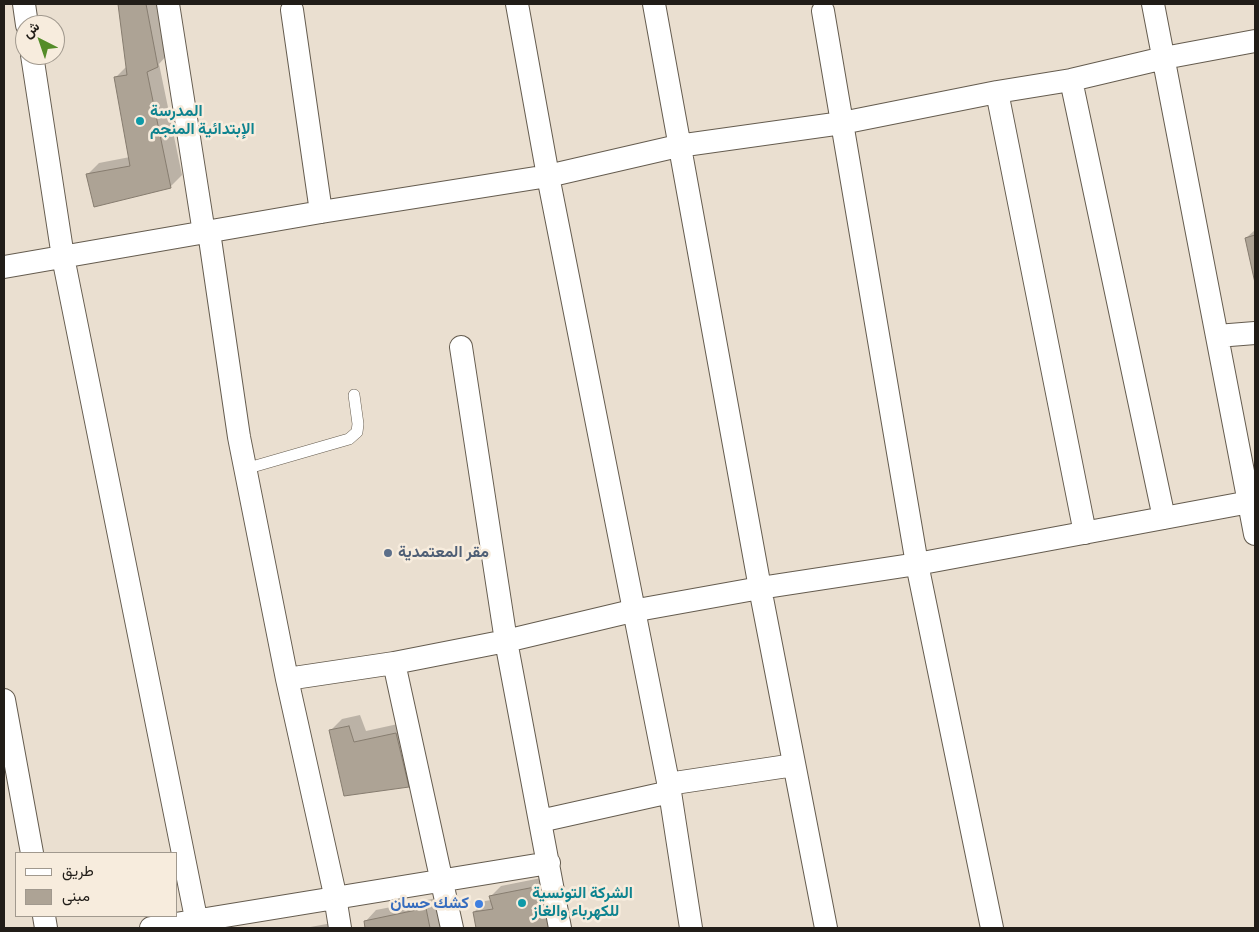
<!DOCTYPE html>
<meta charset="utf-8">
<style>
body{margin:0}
#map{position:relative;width:1259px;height:932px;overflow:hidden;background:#eadfd0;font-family:Poppins,Vazirmatn,sans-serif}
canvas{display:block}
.frame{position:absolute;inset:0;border:5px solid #211d18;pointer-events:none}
.legend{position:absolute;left:15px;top:852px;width:162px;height:65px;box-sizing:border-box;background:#f7ecdd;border:1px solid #a1998e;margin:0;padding:6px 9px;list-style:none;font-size:15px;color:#211d18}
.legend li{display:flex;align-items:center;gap:10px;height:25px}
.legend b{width:25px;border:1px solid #a1998e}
.north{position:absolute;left:15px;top:15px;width:50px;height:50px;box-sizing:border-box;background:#f7ecdd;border:1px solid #a1998e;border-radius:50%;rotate:319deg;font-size:14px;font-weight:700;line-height:20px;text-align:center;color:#211d18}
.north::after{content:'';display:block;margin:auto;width:18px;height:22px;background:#548c28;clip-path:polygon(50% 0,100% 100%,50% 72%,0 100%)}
</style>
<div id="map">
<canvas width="1259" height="932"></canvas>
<div class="frame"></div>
<ul class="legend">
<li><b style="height:6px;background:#fff"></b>طريق</li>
<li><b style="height:14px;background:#ada395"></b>مبنى</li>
</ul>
<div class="north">ش</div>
</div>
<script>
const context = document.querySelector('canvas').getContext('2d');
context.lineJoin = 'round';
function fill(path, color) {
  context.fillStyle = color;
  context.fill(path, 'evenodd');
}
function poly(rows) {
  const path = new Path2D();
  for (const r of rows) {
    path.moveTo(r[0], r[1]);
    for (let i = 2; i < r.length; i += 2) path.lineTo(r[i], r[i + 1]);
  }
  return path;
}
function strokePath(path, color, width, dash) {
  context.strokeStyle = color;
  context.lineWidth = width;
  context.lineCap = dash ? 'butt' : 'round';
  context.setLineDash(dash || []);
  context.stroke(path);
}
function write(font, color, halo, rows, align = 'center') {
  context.font = font + ' Poppins,Vazirmatn,sans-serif';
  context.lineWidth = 5;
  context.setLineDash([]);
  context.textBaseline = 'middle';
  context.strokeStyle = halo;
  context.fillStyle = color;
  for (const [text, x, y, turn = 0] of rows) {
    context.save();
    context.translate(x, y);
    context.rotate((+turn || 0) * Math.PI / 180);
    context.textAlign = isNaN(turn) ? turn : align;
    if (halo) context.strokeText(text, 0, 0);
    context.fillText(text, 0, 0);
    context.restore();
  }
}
fill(poly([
 [119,4,159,4,168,54,159,64,182,175,170,187,88,174,99,163,130,157,116,77,127,66],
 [1255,230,1255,278,1246,238],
 [360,715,366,731,407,722,420,774,409,786,345,795,331,730,342,719],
 [561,874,572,928,477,928,474,912,485,901,491,900,490,897,501,886],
 [437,898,443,928,366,928,365,922,376,910],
 [332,923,333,928,305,928]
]), '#0003');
const building = poly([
 [118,4,146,4,158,67,147,72,171,188,94,207,86,174,130,166,114,77,127,75,118,4],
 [1255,235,1255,283,1245,238,1255,235],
 [349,726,354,742,396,733,409,787,344,796,329,730,349,726],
 [550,884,559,928,476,928,473,912,493,909,489,896,550,884],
 [426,908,430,928,365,928,364,921,426,908]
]);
fill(building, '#ada395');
strokePath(building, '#867c6f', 1);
const lane = poly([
 [245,469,349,439,357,432,358,424,354,395]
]);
const street = poly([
 [24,4,27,25],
 [168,4,204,233],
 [517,4,548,176,670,792,691,928],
 [654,4,760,588,826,928],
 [1153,4,1255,534],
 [292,10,321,212],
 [823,11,917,564,992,928],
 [32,55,63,257,198,928],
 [1071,80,1164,518],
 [997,92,1085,533],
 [209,232,239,437,287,679,334,890,340,928],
 [4,267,321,212,548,176,678,146,842,123,997,92,1071,80,1164,58,1255,41],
 [1217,336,1255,333],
 [461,347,506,641,560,928],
 [394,663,452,928],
 [287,679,394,663,506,641,632,611,760,588,917,564,1255,501],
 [4,700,32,853],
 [668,784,794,765],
 [540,821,670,792],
 [44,916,46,928],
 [151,928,549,863]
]);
strokePath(lane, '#655c4f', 12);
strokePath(street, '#655c4f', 24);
strokePath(lane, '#fff', 11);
strokePath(street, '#fff', 22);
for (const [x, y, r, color] of [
 [140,121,5,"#0f9aa8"],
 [388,553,5,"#5c6f8a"],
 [522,903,5,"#0f9aa8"],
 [479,904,5,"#3f7fe0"]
]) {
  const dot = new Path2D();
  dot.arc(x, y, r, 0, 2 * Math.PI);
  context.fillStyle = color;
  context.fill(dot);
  strokePath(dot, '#f7ecdd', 2);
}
write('bold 16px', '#0d838f', '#f7ecdd', [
 ["المدرسة",150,112],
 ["الإبتدائية المنجم",150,130],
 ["الشركة التونسية",532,894],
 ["للكهرباء والغاز",532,912]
], 'left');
write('bold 16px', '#4e5e75', '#f7ecdd', [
 ["مقر المعتمدية",398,553]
], 'left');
write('bold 16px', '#366cbe', '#f7ecdd', [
 ["كشك حسان",469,904]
], 'right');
</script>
